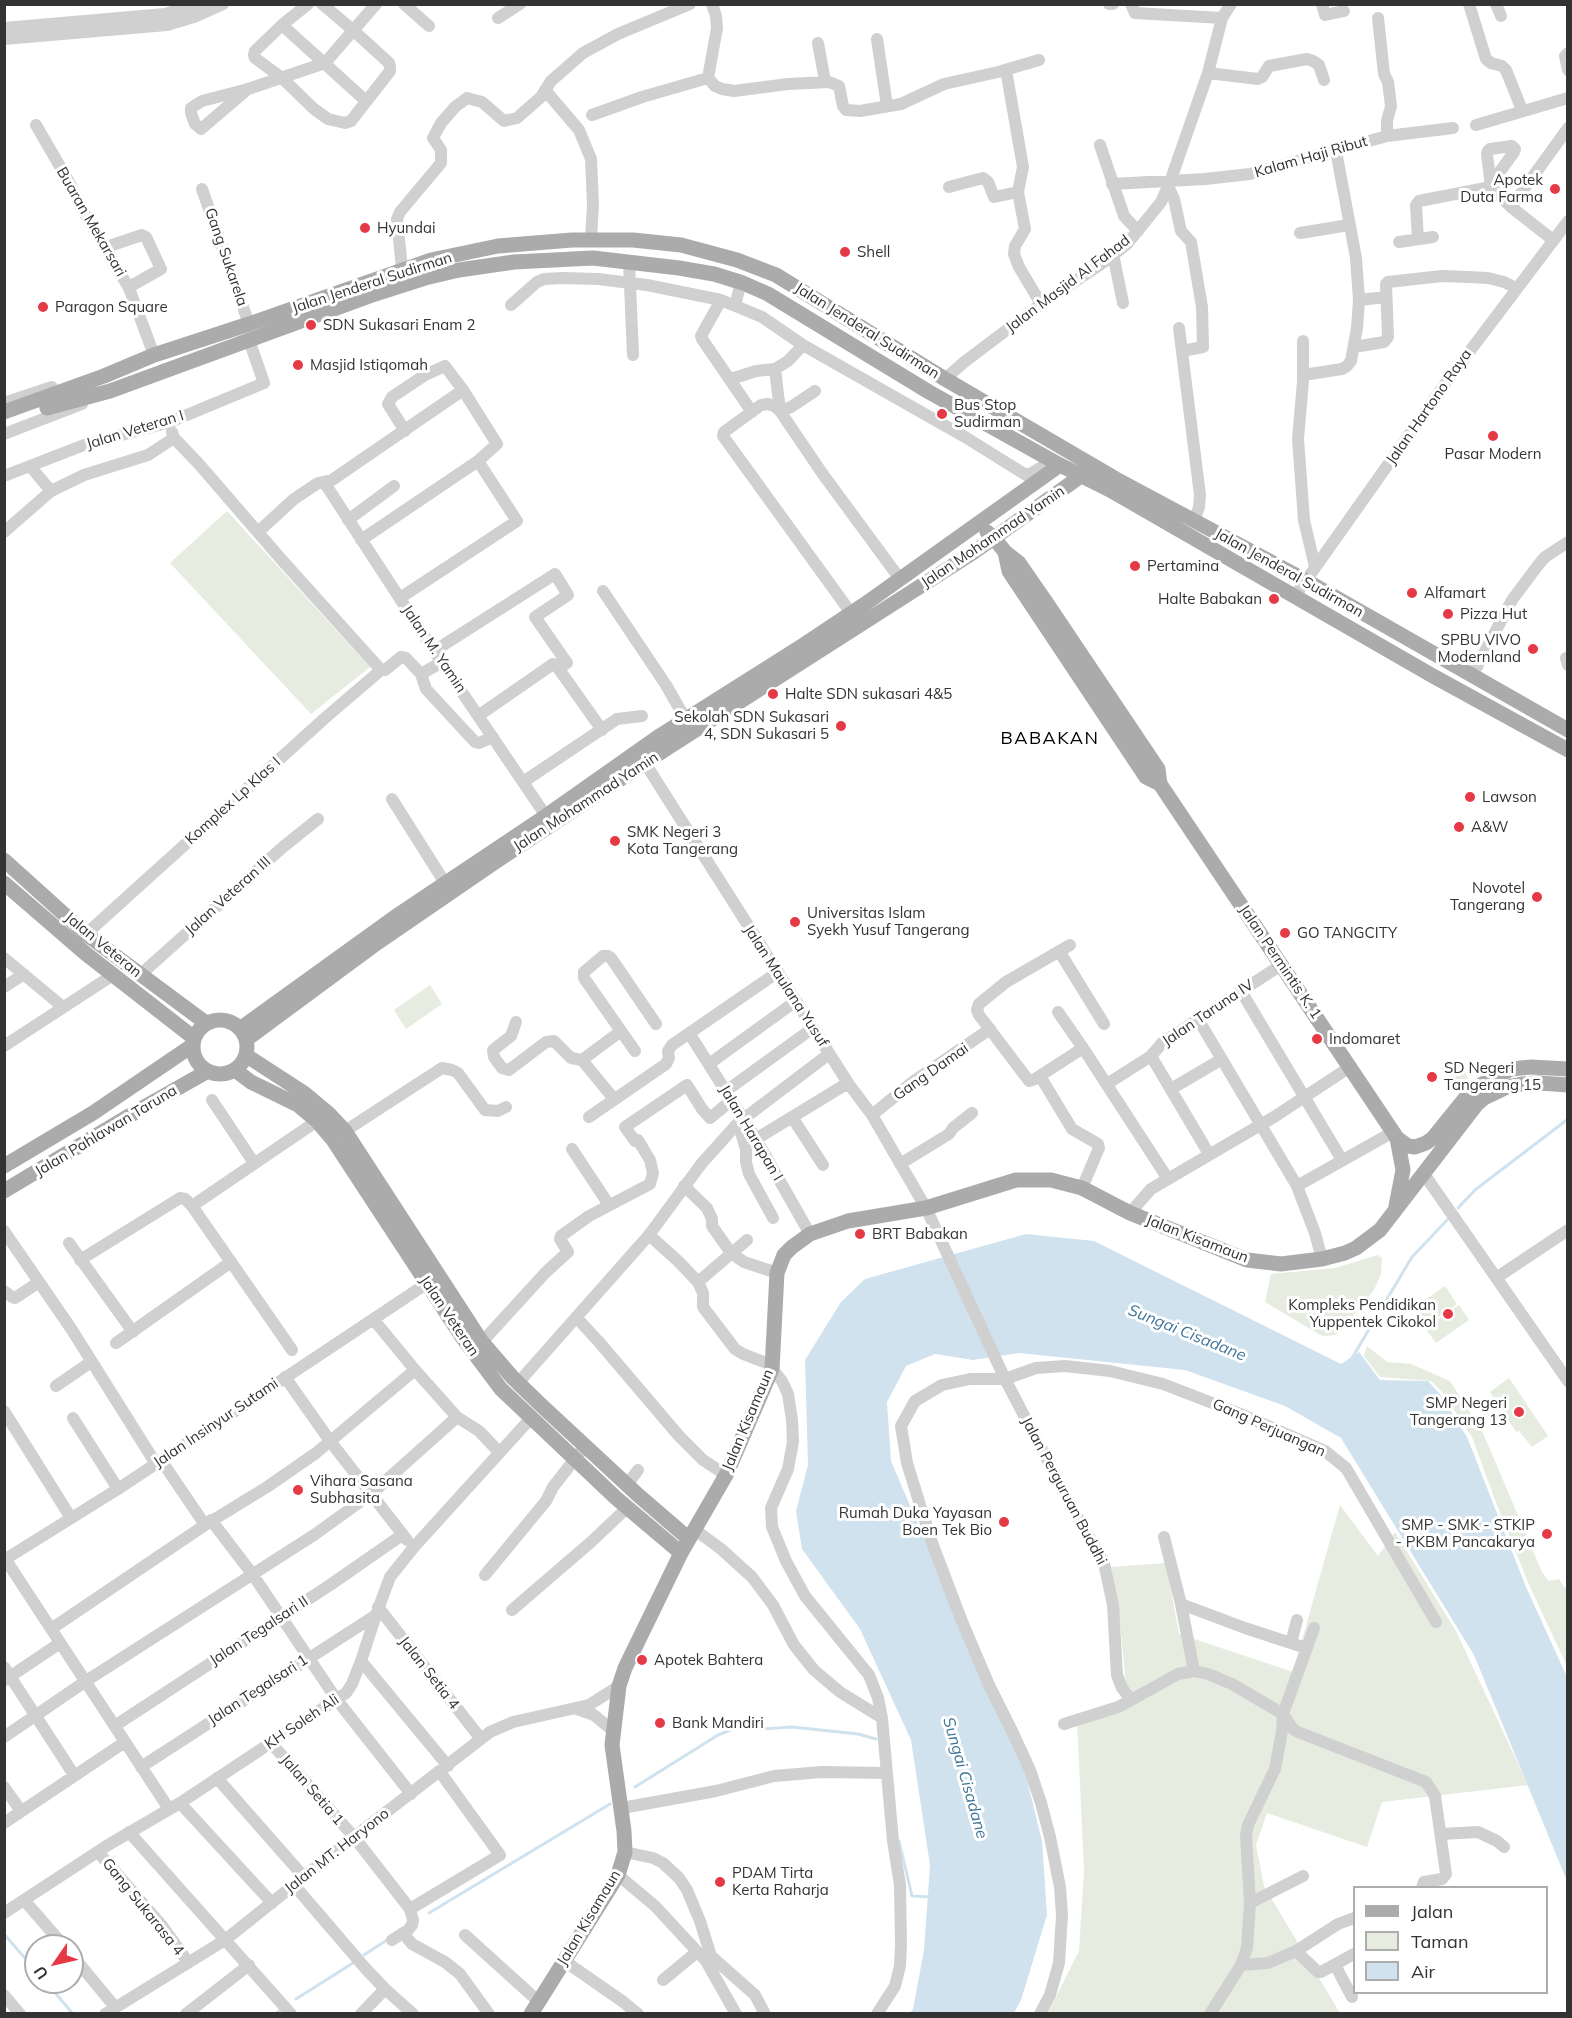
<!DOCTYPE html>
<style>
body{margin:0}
#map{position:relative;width:1572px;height:2018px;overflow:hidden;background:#fff;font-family:Mulish,sans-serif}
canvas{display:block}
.frame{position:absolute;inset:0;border:6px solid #333;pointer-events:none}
.legend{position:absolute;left:1353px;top:1886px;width:195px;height:108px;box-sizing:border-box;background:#fff;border:2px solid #adadad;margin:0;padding:8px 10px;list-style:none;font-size:18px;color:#333}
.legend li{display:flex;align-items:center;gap:12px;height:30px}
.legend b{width:30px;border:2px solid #adadad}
.north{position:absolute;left:24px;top:1934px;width:60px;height:60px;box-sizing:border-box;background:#fff;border:2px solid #adadad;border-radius:50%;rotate:236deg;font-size:16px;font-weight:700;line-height:24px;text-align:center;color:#333}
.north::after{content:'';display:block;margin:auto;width:21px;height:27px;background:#e63946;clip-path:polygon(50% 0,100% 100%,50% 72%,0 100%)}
</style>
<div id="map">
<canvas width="1572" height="2018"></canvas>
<div class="frame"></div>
<ul class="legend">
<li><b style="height:8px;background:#ababab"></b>Jalan</li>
<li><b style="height:16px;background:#e6ecdf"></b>Taman</li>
<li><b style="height:16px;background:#cfe2ee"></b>Air</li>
</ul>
<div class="north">U</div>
</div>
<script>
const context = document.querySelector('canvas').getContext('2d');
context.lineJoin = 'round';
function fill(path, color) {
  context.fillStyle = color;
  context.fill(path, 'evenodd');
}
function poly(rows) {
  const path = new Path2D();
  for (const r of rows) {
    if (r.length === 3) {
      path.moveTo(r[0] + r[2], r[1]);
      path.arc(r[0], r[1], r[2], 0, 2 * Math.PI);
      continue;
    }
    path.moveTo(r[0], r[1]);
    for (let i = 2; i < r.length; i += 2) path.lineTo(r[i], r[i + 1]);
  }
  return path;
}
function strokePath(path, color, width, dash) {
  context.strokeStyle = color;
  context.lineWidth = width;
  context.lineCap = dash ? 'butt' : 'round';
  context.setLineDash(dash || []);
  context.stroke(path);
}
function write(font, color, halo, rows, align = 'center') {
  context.font = font + ' Mulish,sans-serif';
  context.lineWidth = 6;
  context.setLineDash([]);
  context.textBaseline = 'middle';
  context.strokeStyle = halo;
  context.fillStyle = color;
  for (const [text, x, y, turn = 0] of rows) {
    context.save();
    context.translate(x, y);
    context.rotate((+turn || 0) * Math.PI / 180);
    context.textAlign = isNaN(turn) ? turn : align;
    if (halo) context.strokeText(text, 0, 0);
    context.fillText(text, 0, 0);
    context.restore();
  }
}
fill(poly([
 [227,511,370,667,311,714,170,563],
 [430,985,442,1004,406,1029,394,1010],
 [1455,1058,1468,1078,1455,1090,1441,1067],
 [1378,1255,1382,1258,1381,1274,1374,1290,1341,1331,1335,1335,1323,1336,1317,1333,1265,1302,1271,1274,1335,1268],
 [1445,1286,1457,1304,1427,1325,1415,1307],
 [1459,1305,1469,1320,1436,1343,1425,1328],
 [1367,1346,1387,1362,1411,1364,1450,1381,1483,1433,1542,1572,1549,1581,1559,1579,1564,1587,1567,1588,1567,1666,1530,1587,1495,1500,1472,1437,1443,1393,1431,1381,1380,1377,1364,1356],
 [1509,1378,1548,1436,1532,1447,1519,1431,1516,1432,1490,1392],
 [1340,1505,1378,1556,1395,1532,1456,1631,1528,1785,1382,1802,1367,1847,1267,1813,1256,1845,1264,1886,1340,2013,1048,2013,1079,1951,1084,1870,1077,1720,1128,1705,1118,1604,1111,1567,1166,1563,1179,1634,1293,1672]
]), '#e6ecdf');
fill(poly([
 [1026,1234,1094,1241,1341,1364,1359,1352,1380,1380,1428,1381,1440,1394,1467,1437,1526,1587,1567,1677,1567,1881,1474,1655,1341,1438,1285,1406,1185,1370,1019,1353,973,1360,935,1354,906,1366,887,1402,891,1461,990,1693,1018,1743,1042,1841,1047,1915,1021,2000,1014,2013,910,2013,913,2009,924,1950,930,1865,911,1740,860,1629,802,1549,796,1511,808,1465,805,1360,841,1302,865,1279]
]), '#cfe2ee');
strokePath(poly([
 [1458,1208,1475,1190,1568,1119],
 [1352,1358,1412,1257,1448,1219],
 [635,1787,718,1735,743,1725,761,1729,792,1727,858,1734,876,1739],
 [899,1841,912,1896,930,1897],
 [429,1913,610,1804],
 [4,1934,36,1971],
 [364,1955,387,1940],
 [46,1982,73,2014],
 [296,1999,353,1963],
 [275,2014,279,2011]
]), '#cfe2ee', 3);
strokePath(poly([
 [308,4,282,25,255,51,254,55,255,58,282,78,314,109,328,119,345,123,351,121,390,71,390,67,389,63,354,31,322,4],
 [404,4,429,26],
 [712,4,716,16,717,28,708,78,715,86,722,89,734,91,788,84,829,82,839,86,843,106,846,110,860,111,901,104,944,84,998,72,1039,60],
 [1109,4,1113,4],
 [1131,4,1135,13,1222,18],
 [1322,4,1325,15,1344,11],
 [1469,4,1486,59,1491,63,1502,66,1506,70,1522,110],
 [1496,4,1501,16],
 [498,18,520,4],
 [1378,18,1384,74,1388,82,1391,106,1387,121,1387,136],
 [282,25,366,101],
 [4,28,165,14,199,4],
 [4,39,167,25,194,17,223,4],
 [877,39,887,106],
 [818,43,825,81],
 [1568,53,1565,56,1568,70],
 [1006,70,1023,167,1018,192,1025,229,1015,246,1014,254,1019,267,1041,304],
 [1208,73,1258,79,1262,77,1269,66,1307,59,1313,61,1319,65,1324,80],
 [248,89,201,129,195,124,191,113,191,108,202,101,248,89,325,63,376,4],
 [545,90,579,130,591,159,593,205,591,240],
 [592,115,642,97,708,78],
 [36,125,69,182,83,211,129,288,154,355],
 [1476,125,1568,98],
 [1100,145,1124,216,1138,231],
 [1112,184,1205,179,1250,174,1387,136,1453,128],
 [1491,184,1514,152,1515,149,1512,146,1490,149,1488,151,1487,154,1491,187],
 [1168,186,1174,199,1181,231,1191,242,1202,307,1203,347,1182,351],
 [949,187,983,178,988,182,994,197,1018,192],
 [202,189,249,324],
 [1511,207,1568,128],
 [1300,233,1349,225],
 [1418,239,1416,205,1419,201,1491,187,1511,207,1553,240],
 [1399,242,1433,237],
 [106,247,142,235,146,237,161,269,129,287],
 [1113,254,1123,303],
 [629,262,633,355],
 [402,269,397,219,400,212,441,163,441,150,433,138,441,123,455,107,467,98,482,102,504,121,517,118,541,97,551,81,583,53,618,34,690,4],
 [721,300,701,336,702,339,752,412],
 [1359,300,1386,297],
 [511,305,537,282,544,279,563,278,598,279,647,285,721,300,762,317,803,345,965,437,1026,475,1032,473,1052,461],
 [735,305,741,283],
 [1179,328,1200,495,1199,507,1194,521],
 [1303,341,1303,381,1298,439,1304,520,1315,567],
 [1354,347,1384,342,1388,337,1386,284,1388,282,1442,276,1468,277,1488,278,1504,282,1516,288],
 [775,369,780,411],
 [1303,375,1342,369,1347,366,1351,361,1357,328,1359,300,1356,258,1336,151],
 [731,379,756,371,775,369,788,361,803,345],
 [945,379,963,363,1041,304,1104,262,1127,244,1161,202,1170,182,1208,73,1222,18,1231,4],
 [815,391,791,407,780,411,822,473,900,579],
 [4,403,52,387],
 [780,411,774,406,768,404,761,405,724,432,723,436,851,613],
 [4,434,82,404],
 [174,438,198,463,281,559,381,670,385,670,401,657,406,658,421,674,442,662],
 [30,466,51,491],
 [4,476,84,445,170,422,264,383,249,340],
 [324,482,434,651,546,816],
 [348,520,394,486],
 [4,532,51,491,84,475,148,455,174,438,172,432],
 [258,532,294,499,318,483,332,480,463,390],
 [361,540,478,461,497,444,463,390,445,366,425,375,392,397,388,404,405,431],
 [603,591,666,685,686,720],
 [1295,596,1445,384,1568,221],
 [400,598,517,521,478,461],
 [434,651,555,574,568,595,535,617,567,663,559,668],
 [1566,658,1568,665],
 [421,674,426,689,475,742,479,743,493,737],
 [1472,676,1512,600,1539,564,1545,557,1568,542],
 [478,716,553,664,556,665,602,730],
 [645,763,848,1083,872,1115,926,1208,1005,1379,1075,1513,1104,1563,1113,1605,1117,1675,1122,1688,1131,1700,1178,1674,1194,1671,1208,1674,1232,1684,1283,1714,1293,1729,1298,1732,1426,1782,1435,1796,1446,1874,1442,1879,1424,1882,1422,1888],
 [523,782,617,719,642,716],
 [392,799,445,883],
 [86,934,325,718,381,670],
 [1070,945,1006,982,979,1004,977,1010,979,1015,1029,1081,1035,1079,1083,1048,1168,1179],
 [1059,951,1104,1024],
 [4,958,63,1007],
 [140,975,283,847,318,819],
 [4,987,24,974],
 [1241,991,1342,1160],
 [1058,1012,1083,1048],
 [1198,1019,1297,1186,1315,1233,1322,1259],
 [516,1022,511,1036,493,1050,494,1057,502,1068,509,1070,546,1042,554,1041,571,1058,582,1060,614,1099],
 [621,1031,635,1051],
 [689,1033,756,1139,810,1234],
 [4,1046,113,975],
 [1151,1056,1209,1154],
 [582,1060,621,1031,584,978,584,972,603,956,608,956,611,958,656,1024],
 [709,1064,796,1001],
 [1040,1076,1072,1129,1098,1144,1099,1148,1082,1188],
 [1107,1084,1151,1056,1162,1043,1281,965],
 [1171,1089,1222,1059],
 [726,1091,813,1028],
 [212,1100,254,1163],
 [872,1115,914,1081,990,1029],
 [589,1117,666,1064,669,1058,668,1051,672,1045,778,972],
 [792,1117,823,1165],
 [738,1123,746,1149,746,1162,749,1174,773,1218],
 [345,1131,442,1068,452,1070,458,1073,485,1110,498,1111,506,1107],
 [756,1139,848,1083],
 [572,1149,609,1205],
 [900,1164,949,1134,953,1128,972,1113],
 [1424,1174,1568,1381],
 [684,1186,707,1208,712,1219,712,1226,731,1253,744,1262,777,1273],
 [1297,1186,1393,1132],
 [192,1206,317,1121],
 [1130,1213,1151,1189,1274,1117,1350,1067],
 [4,1231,72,1330,156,1464],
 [649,1235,678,1261,698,1282,703,1293,703,1307,735,1349,743,1354,772,1365],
 [69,1243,133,1332],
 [80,1260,180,1198,185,1199,192,1206,231,1262],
 [1496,1278,1568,1230],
 [698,1282,747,1240],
 [4,1291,12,1297,15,1298,39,1282],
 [576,1317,599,1342,679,1436,703,1460,726,1475],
 [374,1320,415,1370,457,1417,479,1431,499,1452],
 [482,1342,546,1272,568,1252,560,1239,561,1236,589,1216,650,1184,653,1173,650,1160,638,1140,635,1141,625,1127,687,1085,702,1109,710,1118,732,1100],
 [116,1343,231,1262,292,1350],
 [772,1369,782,1381,788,1394,792,1420,793,1442,788,1469,771,1508,772,1527,786,1561,805,1596,869,1675,878,1698,882,1718,893,1841,900,1885,901,1945,900,1966,895,1986,877,2014],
 [285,1377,330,1441,407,1540],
 [518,1383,649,1235,702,1163,738,1123,829,1054],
 [56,1386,91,1362],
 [4,1411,71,1518],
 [73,1418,118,1489],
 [161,1460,205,1525],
 [627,1485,638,1470],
 [211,1520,253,1575,337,1700,411,1794],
 [694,1529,721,1549,752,1577,773,1605,794,1645,814,1670,840,1692,882,1718],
 [1164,1537,1181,1604],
 [4,1557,169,1809],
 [4,1560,118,1489,426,1284],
 [485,1575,546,1501,553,1487,585,1446],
 [378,1607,481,1739],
 [512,1610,591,1542,627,1508],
 [51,1629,205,1525,267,1487,316,1453,415,1370],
 [1291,1643,1297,1620],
 [361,1661,448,1766],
 [4,1667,74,1775],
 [1194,1671,1181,1604,1245,1628,1306,1648],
 [5,1680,60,1643],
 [577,1709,594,1715,612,1730],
 [1064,1724,1118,1707,1131,1700],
 [116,1725,330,1585,402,1535],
 [4,1737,86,1681,314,1535,371,1494,457,1417],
 [271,1743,354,1837,410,1909,413,1920,412,1925,408,1930,392,1940],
 [141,1767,376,1615],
 [217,1778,304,1877],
 [4,1787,21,1811],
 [180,1803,272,1903],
 [622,1808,716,1791,774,1776,822,1772,886,1773],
 [4,1823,125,1742],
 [129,1832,291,2014],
 [1441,1834,1478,1832,1497,1841,1504,1847],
 [98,1852,163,1927,188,1962],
 [625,1852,653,1858,663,1863,679,1878,687,1890,700,1921,711,1956,706,1961],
 [618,1875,655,1906,706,1961,736,2014],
 [294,1885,366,1969,385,1989,413,2014],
 [24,1900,64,1946],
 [1250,1903,1303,1876],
 [410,1909,500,1855,440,1772],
 [4,1913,108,1845,180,1803,346,1693,352,1684,361,1661,376,1615,390,1577,414,1547,531,1418],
 [403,1933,412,1944,445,1962,460,1974,489,2014],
 [465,1935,538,2001],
 [1296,1951,1338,1924,1354,1918],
 [72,1955,115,2007],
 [711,1956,755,1995,765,2014],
 [563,1960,622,2001,638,2014],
 [1241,1965,1268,1963,1296,1951,1318,1972,1321,1972,1354,1954],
 [1335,1965,1352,1997],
 [663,1980,697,1952],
 [4,1995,20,2014],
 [105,2014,225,1940,354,1837,490,1732,513,1722,589,1705,619,1686],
 [186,2014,249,1965],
 [361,2014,385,1989],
 [1040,2014,1050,1995,1059,1963,1062,1915,1060,1887,1050,1837,1041,1803,1030,1770,1012,1731,989,1685,961,1619,931,1540,907,1463,901,1426,915,1401,942,1385,970,1379,1005,1379,1036,1368,1065,1366,1110,1371,1163,1384,1238,1413,1325,1451,1346,1468,1436,1622],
 [1210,2014,1241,1965,1247,1948,1250,1903,1246,1835,1248,1825,1275,1769,1282,1731,1283,1714,1314,1628]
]), '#d0d0d0', 12);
strokePath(poly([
 [47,408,110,391,375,294,425,278,459,270,514,262,593,258,679,268,714,274,743,283,768,294,929,392,1060,465,1110,490,1433,676,1568,750],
 [4,412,104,376,154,355,249,324,431,260,498,246,572,240,633,240,681,245,737,260,776,275,945,379,1116,479,1305,580,1568,730],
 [987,532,994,538,1005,552,1019,563,1048,605,1158,769,1160,784,1397,1138,1403,1170,1396,1206],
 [1005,552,1009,571,1146,777,1160,784],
 [4,860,86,934,206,1023],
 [4,883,85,953,194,1038],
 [220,1047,27],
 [241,1028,395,917,546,816,661,735,805,644,865,604,1060,465],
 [247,1039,377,943,495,862,669,747,974,552,1081,476],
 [247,1056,304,1093,328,1113,345,1131,482,1342,513,1378,542,1406,638,1495,689,1539],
 [235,1070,251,1082,298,1105,317,1121,333,1140,462,1337,501,1389,616,1498,681,1553],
 [1397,1138,1408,1146,1415,1147,1426,1143,1433,1138,1467,1096,1477,1087,1511,1069,1531,1067,1568,1069],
 [4,1166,93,1113,193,1045],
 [4,1191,139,1110,208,1071],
 [531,2014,618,1875,625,1852,624,1831,612,1745,619,1686,625,1668,681,1553,726,1475,772,1369,777,1273,784,1255,792,1247,810,1234,848,1221,926,1208,1016,1180,1051,1180,1082,1188,1130,1213,1247,1260,1281,1264,1322,1259,1345,1253,1356,1248,1380,1230,1477,1104,1484,1098,1507,1087,1522,1084,1539,1083,1568,1085]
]), '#ababab', 15);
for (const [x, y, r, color] of [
 [1555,189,6,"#e63946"],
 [365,228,6,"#e63946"],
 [845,252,6,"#e63946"],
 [43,307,6,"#e63946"],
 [311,325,6,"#e63946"],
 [298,365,6,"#e63946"],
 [942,414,6,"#e63946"],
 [1493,436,6,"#e63946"],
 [1135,566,6,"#e63946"],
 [1412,593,6,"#e63946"],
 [1274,599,6,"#e63946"],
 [1448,614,6,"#e63946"],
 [1533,649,6,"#e63946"],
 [773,694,6,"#e63946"],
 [841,726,6,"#e63946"],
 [1470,797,6,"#e63946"],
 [1459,827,6,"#e63946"],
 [615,841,6,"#e63946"],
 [1537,897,6,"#e63946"],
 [795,922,6,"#e63946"],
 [1285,933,6,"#e63946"],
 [1317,1039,6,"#e63946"],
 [1432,1077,6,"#e63946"],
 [860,1234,6,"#e63946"],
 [1448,1314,6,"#e63946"],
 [1519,1412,6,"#e63946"],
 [298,1490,6,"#e63946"],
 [1004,1522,6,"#e63946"],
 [1547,1534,6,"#e63946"],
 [642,1660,6,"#e63946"],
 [660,1723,6,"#e63946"],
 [720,1882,6,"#e63946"]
]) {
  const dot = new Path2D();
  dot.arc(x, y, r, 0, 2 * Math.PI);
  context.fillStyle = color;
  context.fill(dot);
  strokePath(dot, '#fff', 2);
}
write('15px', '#333', '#fff', [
 ["Kalam Haji Ribut",1311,157,-16],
 ["Buaran Mekarsari",91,222,60],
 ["Gang Sukarela",226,257,71],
 ["Jalan Jenderal Sudirman",372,283,-18],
 ["Jalan Masjid Al Fahad",1068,284,-37],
 ["Jalan Jenderal Sudirman",867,331,32],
 ["Jalan Hartono Raya",1429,407,-55],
 ["Jalan Veteran I",135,430,-17],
 ["Jalan Mohammad Yamin",993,537,-34],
 ["Jalan Jenderal Sudirman",1289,573,29],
 ["Jalan M. Yamin",434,649,56],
 ["Komplex Lp Klas I",233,801,-42],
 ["Jalan Mohammad Yamin",586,802,-33],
 ["Jalan Veteran III",228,896,-42],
 ["Jalan Veteran",103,945,39],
 ["Jalan Permintis K. 1",1280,962,56],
 ["Jalan Maulana Yusuf",786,986,57],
 ["Jalan Taruna IV",1208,1013,-34],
 ["Gang Damai",931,1072,-35],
 ["Jalan Pahlawan Taruna",106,1131,-31],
 ["Jalan Harapan I",751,1133,59],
 ["Jalan Kisamaun",1197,1239,21],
 ["Jalan Veteran",449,1316,56],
 ["Jalan Kisamaun",748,1420,-67],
 ["Jalan Insinyur Sutami",216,1423,-34],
 ["Gang Perjuangan",1269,1428,24],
 ["Jalan Perguruan Buddhi",1064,1491,62],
 ["Jalan Tegalsari II",259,1631,-33],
 ["Jalan Setia 4",429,1673,52],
 ["Jalan Tegalsari 1",258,1690,-33],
 ["KH Soleh Ali",302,1722,-34],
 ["Jalan Setia 1",312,1790,49],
 ["Jalan MT. Haryono",337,1851,-38],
 ["Gang Sukarasa 4",143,1907,51],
 ["Jalan Kisamaun",589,1918,-59]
]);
write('15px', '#333', '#fff', [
 ["Apotek",1543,180,"right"],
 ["Duta Farma",1543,197,"right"],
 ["Hyundai",377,228],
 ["Shell",857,252],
 ["Paragon Square",55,307],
 ["SDN Sukasari Enam 2",323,325],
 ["Masjid Istiqomah",310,365],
 ["Bus Stop",954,405],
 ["Sudirman",954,422],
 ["Pasar Modern",1493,454,"center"],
 ["Pertamina",1147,566],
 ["Alfamart",1424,593],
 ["Halte Babakan",1262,599,"right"],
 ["Pizza Hut",1460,614],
 ["SPBU VIVO",1521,640,"right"],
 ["Modernland",1521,657,"right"],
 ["Halte SDN sukasari 4&5",785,694],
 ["Sekolah SDN Sukasari",829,717,"right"],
 ["4, SDN Sukasari 5",829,734,"right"],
 ["Lawson",1482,797],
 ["A&W",1471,827],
 ["SMK Negeri 3",627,832],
 ["Kota Tangerang",627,849],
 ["Novotel",1525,888,"right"],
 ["Tangerang",1525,905,"right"],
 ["Universitas Islam",807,913],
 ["Syekh Yusuf Tangerang",807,930],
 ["GO TANGCITY",1297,933],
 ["Indomaret",1329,1039],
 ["SD Negeri",1444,1068],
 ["Tangerang 15",1444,1085],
 ["BRT Babakan",872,1234],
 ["Kompleks Pendidikan",1436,1305,"right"],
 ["Yuppentek Cikokol",1436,1322,"right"],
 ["SMP Negeri",1507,1403,"right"],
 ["Tangerang 13",1507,1420,"right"],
 ["Vihara Sasana",310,1481],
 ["Subhasita",310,1498],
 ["Rumah Duka Yayasan",992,1513,"right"],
 ["Boen Tek Bio",992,1530,"right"],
 ["SMP - SMK - STKIP",1535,1525,"right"],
 ["- PKBM Pancakarya",1535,1542,"right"],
 ["Apotek Bahtera",654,1660],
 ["Bank Mandiri",672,1723],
 ["PDAM Tirta",732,1873],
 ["Kerta Raharja",732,1890]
], 'left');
write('italic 16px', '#3f7597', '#fff', [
 ["Sungai Cisadane",1187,1333,22],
 ["Sungai Cisadane",965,1778,74]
]);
context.letterSpacing = '1.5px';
write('18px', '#000', '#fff', [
 ["BABAKAN",1050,739]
]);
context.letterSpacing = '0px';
</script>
